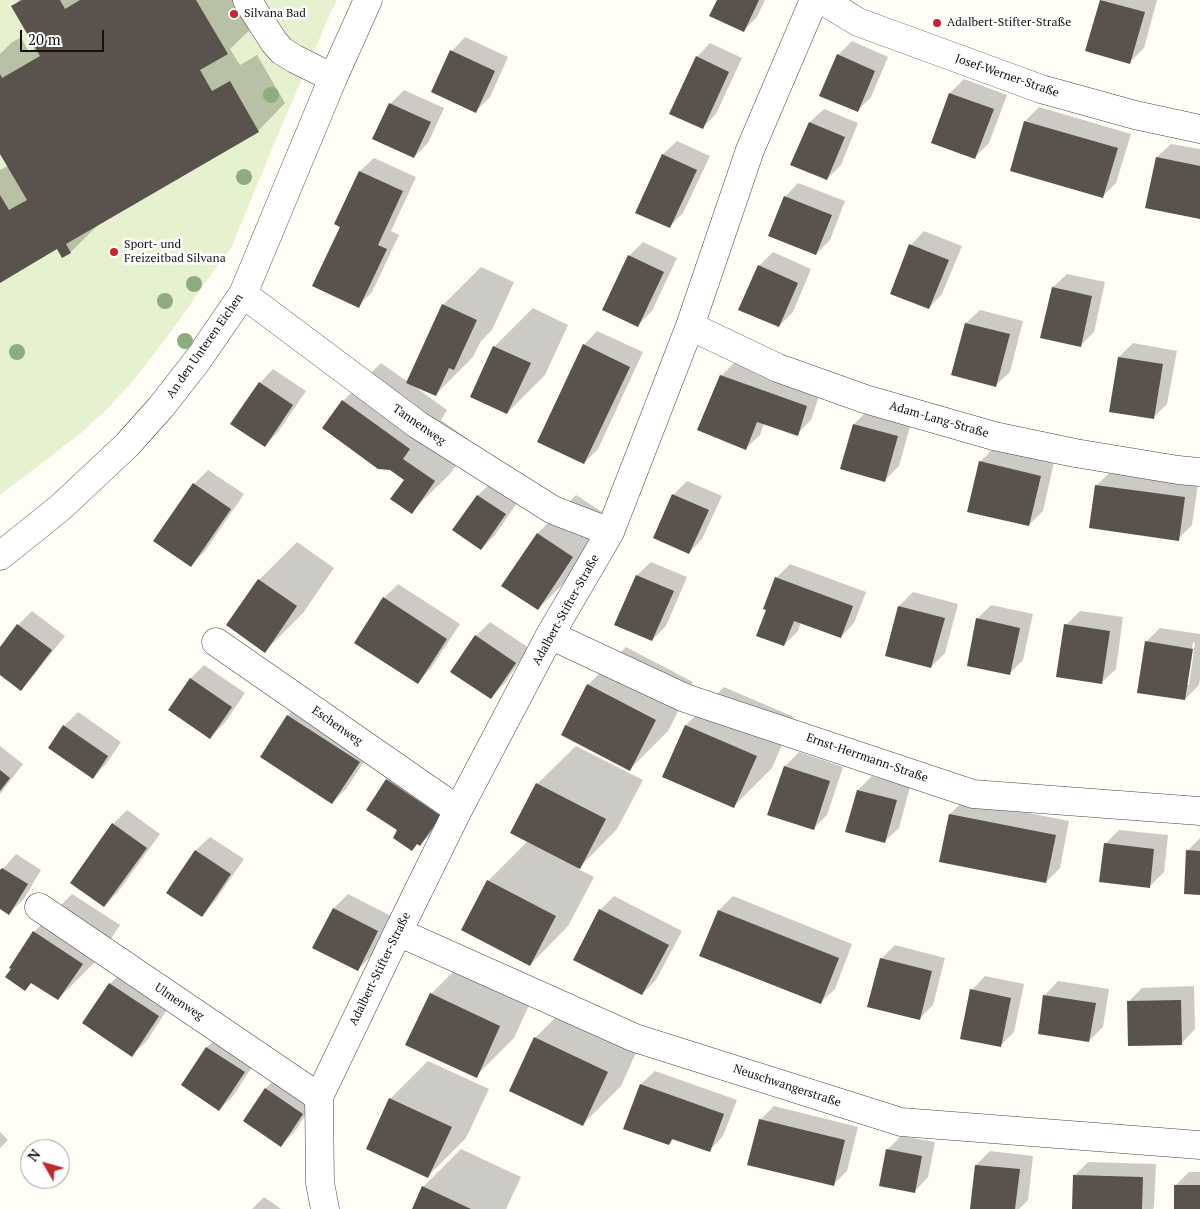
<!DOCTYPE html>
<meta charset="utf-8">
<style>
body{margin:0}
#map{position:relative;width:1200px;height:1209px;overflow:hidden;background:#fffdf5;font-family:"PT Serif",serif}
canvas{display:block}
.north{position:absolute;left:20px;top:1139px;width:50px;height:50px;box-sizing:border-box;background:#fff;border:1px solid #a0a0a0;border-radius:50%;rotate:308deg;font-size:14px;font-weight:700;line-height:20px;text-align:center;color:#111}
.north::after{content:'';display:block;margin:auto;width:18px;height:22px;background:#c4262e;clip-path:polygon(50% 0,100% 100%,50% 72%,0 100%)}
.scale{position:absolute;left:20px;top:30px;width:84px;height:22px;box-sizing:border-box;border:2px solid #111;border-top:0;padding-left:6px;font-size:15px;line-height:18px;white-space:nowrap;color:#111;-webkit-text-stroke:4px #fff;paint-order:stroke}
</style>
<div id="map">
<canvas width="1200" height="1209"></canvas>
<div class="north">N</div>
<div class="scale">20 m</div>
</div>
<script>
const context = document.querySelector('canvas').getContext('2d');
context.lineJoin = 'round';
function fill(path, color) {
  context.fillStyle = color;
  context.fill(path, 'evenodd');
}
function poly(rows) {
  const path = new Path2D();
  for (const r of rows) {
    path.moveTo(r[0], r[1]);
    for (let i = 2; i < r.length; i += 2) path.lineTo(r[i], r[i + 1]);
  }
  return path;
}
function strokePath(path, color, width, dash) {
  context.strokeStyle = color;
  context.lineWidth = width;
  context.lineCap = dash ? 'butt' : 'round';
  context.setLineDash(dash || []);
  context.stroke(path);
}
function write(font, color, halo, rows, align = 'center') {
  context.font = font + ' "PT Serif",serif';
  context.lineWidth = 5;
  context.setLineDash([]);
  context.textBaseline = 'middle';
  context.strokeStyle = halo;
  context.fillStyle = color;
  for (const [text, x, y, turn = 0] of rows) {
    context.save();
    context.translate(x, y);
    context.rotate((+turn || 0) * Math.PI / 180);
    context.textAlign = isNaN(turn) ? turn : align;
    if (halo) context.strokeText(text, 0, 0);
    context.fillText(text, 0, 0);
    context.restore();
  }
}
fill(poly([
 [0,0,337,0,331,12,276,139,232,246,223,259,218,265,170,333,133,381,107,409,81,433,0,495]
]), '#e6f2cf');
fill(poly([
 [19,0,239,0,254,26,230,49,240,65,257,55,285,103,258,131,98,225,71,252,63,256,58,248,0,281,0,170,8,166,0,151,0,54,11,43,21,37,29,52,37,47,13,7],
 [718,0,765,0,757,17,743,31],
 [1101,0,1157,0,1144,48,1130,62,1087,50],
 [465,37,508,57,490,97,476,111,452,51],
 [852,41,888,57,871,97,857,111,838,55],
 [710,43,742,58,716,114,702,128,697,57],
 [964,79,1007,95,989,143,975,157,932,142,950,93],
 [404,90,444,108,428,143,414,157,390,104],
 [1039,107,1131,134,1116,183,1102,197,1011,170,1025,121],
 [824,109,858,123,841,165,827,179,810,122],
 [677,141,710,156,683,213,669,227,637,212,663,154],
 [1171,144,1200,149,1200,217,1157,157],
 [374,158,416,177,391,231,399,235,372,292,358,306,342,226,336,224,360,171],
 [798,183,845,201,830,240,816,254,785,197],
 [924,231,962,246,942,294,929,308,911,245],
 [643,242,677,258,652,311,638,325,629,256],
 [773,252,811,269,793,312,779,326,759,266],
 [481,267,514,282,492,330,481,341,473,357,435,395,414,386,447,410,441,420,472,442,450,474,411,512,406,480,343,401,381,363,408,382,443,305],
 [1067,274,1105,282,1094,332,1080,346,1053,287],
 [533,308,568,325,545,375,507,413,471,396,494,347],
 [980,310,1023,321,1010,372,996,385,966,323],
 [597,331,643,352,598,449,584,463,584,345],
 [1133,343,1177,351,1167,404,1153,418,1119,357],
 [735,362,820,393,811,420,797,434,764,423,760,435,746,448,721,376],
 [273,369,306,391,278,432,265,445,260,383],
 [868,410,911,423,899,466,885,480,841,468,854,424],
 [994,448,1054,462,1043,511,1029,525,980,462],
 [208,470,244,494,205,551,191,565,194,484],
 [1110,472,1198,484,1192,525,1178,539,1096,486],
 [687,481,722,496,702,539,689,553,673,495],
 [492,482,519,500,495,535,481,549,454,530,478,495],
 [576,495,611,518,576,571,538,609,503,585,538,533],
 [297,542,334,568,303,613,265,651,259,580],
 [651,562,687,577,666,626,652,640,616,624,637,575],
 [790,564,866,592,854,623,841,637,801,622,798,631,784,645,768,610,776,578],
 [398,584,460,624,431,668,418,682,384,598],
 [913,592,958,604,945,653,931,667,887,655,899,606],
 [991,605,1033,614,1023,660,1010,673,977,619],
 [32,611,65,636,34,675,21,689,0,674,0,649,18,625],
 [1080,611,1123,617,1116,669,1102,682,1066,625],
 [490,622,529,648,504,684,490,698,476,636],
 [1160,628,1200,634,1200,678,1199,685,1185,699,1146,642],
 [1193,642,1195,643,1189,685,1186,685],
 [626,647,693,682,668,731,630,769,588,685],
 [204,665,245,693,224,724,210,737,169,709,191,678],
 [724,687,794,717,772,768,734,806,664,776,686,725],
 [302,702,373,748,346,789,332,803,261,757,288,715],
 [78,712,121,742,106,764,93,777,64,726],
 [0,746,23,764,0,794],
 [576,746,643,780,617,829,578,869,594,877,568,926,530,965,463,930,488,881,528,841,512,833,537,784],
 [799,752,843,767,827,815,813,829,769,814,785,766],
 [401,766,454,801,434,831,420,844,418,843,412,849,399,830,387,780],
 [872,776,910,787,899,828,885,841,846,831,858,790],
 [964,800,1069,821,1060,868,1046,882,941,861,950,814],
 [127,810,160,834,118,892,104,906,113,824],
 [1119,830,1168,835,1164,872,1150,886,1105,844],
 [210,837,244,859,215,901,202,915,168,892,196,850],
 [1200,838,1200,894,1187,851],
 [16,854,41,870,23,900,9,913,0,908,0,872],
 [72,894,120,925,96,961,58,999,32,982,25,989,10,967,34,932],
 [348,894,391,916,371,956,358,970,314,948,334,908],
 [614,896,682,931,656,980,642,994,600,910],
 [733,896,852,944,835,989,821,1002,719,910],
 [895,945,945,958,933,1005,919,1019,881,959],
 [469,956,537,988,514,1038,476,1076,431,994],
 [124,970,172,1002,146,1042,132,1055,110,984],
 [985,976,1024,984,1014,1032,1000,1046,972,990],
 [1058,981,1109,989,1103,1027,1089,1041,1045,995],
 [1194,986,1195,1029,1182,1043,1128,1002,1142,988],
 [573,1000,645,1033,621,1086,583,1124,535,1038],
 [221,1034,258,1058,233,1096,219,1110,182,1085,207,1047],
 [428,1061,489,1089,466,1138,428,1176,390,1099],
 [655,1071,737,1100,723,1136,710,1150,675,1138,669,1144,641,1084],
 [279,1075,316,1099,295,1131,281,1145,265,1089],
 [774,1106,858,1127,847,1171,833,1185,760,1120],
 [0,1132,8,1140,0,1148],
 [901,1136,935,1142,928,1177,915,1191,887,1150],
 [461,1149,521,1177,506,1209,413,1209,423,1187],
 [990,1151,1033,1156,1028,1200,1019,1209,971,1209,976,1165],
 [1088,1162,1156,1164,1154,1207,1153,1209,1073,1209,1074,1176],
 [1189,1172,1200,1172,1200,1209,1175,1209,1175,1186],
 [264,1197,281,1209,252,1209]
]), '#0003');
fill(poly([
 [22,0,60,0,65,9,80,0,196,0,228,54,200,70,212,91,230,81,259,132,66,244,71,253,62,258,57,249,0,283,0,195,9,210,27,200,0,154,0,74,2,78,40,56,11,6],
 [717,0,759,0,744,32,709,16],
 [1100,0,1145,12,1130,64,1085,51],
 [450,50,495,71,476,113,431,92],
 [837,54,875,71,858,112,819,96],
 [696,56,729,72,703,129,669,114],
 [949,93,994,109,975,159,931,143],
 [389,103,431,122,414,158,372,139],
 [1024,121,1118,148,1103,198,1010,171],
 [809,122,845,137,827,180,790,165],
 [662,154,697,170,670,228,635,213],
 [1156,157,1200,166,1200,219,1145,208],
 [359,171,403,191,378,245,387,249,359,308,312,286,340,227,334,224],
 [784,196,832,215,816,255,768,236],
 [909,244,949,260,929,309,890,294],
 [628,255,664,272,638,327,602,310],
 [758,265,798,283,779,327,738,310],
 [1052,287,1092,296,1081,347,1040,338],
 [442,304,477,320,454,370,449,368,436,396,406,383],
 [965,323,1010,334,996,387,951,375],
 [583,344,630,367,584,464,537,442],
 [493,346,531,363,507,414,470,397],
 [1118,357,1163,364,1154,419,1109,412],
 [720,375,807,406,798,436,757,422,746,450,697,430],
 [259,382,293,405,265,447,230,424],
 [342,400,410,449,403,459,435,481,412,514,390,499,404,480,390,470,378,469,322,428],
 [853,424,898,436,885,482,840,469],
 [979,461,1041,476,1029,526,967,512],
 [193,483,231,509,191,567,153,541],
 [1095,485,1185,497,1179,541,1089,528],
 [672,494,709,510,689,554,653,538],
 [477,495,506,514,481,550,452,530],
 [537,533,573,557,538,610,501,586],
 [636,575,674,591,652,641,614,625],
 [775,577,853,606,841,638,794,621,784,646,756,636,766,610,763,609],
 [258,579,297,606,265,653,226,625],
 [383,597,447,639,418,684,354,643],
 [898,606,945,618,931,668,885,656],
 [976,618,1020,628,1010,675,967,666],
 [17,624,52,650,21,691,0,675,0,647],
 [1064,624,1110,631,1102,684,1056,677],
 [475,635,516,663,491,699,450,672],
 [1145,641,1193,649,1185,700,1137,693],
 [190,678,232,707,210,739,168,710],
 [587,684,656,720,630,771,561,735],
 [287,715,360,762,332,804,260,757],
 [63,725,108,756,93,779,48,748],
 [685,725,757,756,734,808,662,777],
 [784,766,830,781,814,830,767,815],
 [0,770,10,778,0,791],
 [386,779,441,816,420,846,417,844,412,851,393,838,397,830,366,810],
 [536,783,606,819,580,869,510,833],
 [857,790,897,800,885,843,845,832],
 [949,814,1056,835,1046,883,939,862],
 [112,823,147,848,104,907,70,883],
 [1104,843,1154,849,1150,888,1099,882],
 [195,850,231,874,202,917,166,893],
 [1186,850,1200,851,1200,895,1184,894],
 [2,868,28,884,9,915,0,909,0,870],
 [487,880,556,916,530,966,461,930],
 [333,908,378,931,358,971,312,948],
 [599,909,669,945,642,995,573,960],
 [718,910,839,958,821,1004,699,956],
 [33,931,83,964,58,1000,31,983,25,991,5,977,11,969,9,968],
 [880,958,932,971,920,1020,867,1007],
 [109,983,159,1016,132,1057,82,1023],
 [970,989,1011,998,1001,1047,960,1039],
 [430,993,500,1026,477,1078,405,1045],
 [1043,995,1096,1003,1089,1042,1038,1034],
 [1181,1000,1182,1045,1128,1046,1127,1001],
 [534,1037,608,1072,583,1126,509,1091],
 [206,1047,245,1072,219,1111,181,1085],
 [640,1084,724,1114,710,1152,672,1139,669,1145,623,1129],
 [265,1088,303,1114,281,1147,243,1121],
 [389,1098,452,1127,428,1178,366,1149],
 [759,1119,845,1140,834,1186,747,1165],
 [886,1149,922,1156,915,1193,879,1186],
 [975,1165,1020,1169,1015,1209,970,1209],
 [1073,1175,1143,1177,1142,1209,1072,1209],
 [1174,1185,1200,1185,1200,1209,1174,1209],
 [422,1186,471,1209,412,1209]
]), '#5a524d');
const minor = poly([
 [247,0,274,42,282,51,295,59,333,78],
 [822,0,858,22,1041,89,1135,115,1200,129],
 [243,294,418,425,553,510,610,532],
 [690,326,778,368,865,399,994,436,1075,453,1178,470,1200,472],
 [0,556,61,507,127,445,161,407,197,361,243,294,333,78,368,0],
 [550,635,685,698,973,794,1200,811],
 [216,642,458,810],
 [39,907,319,1097],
 [398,932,635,1038,901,1122,1200,1145],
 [325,1209,320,1183,319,1097,398,932,458,810,550,635,610,532,690,326,750,150,814,0]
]);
strokePath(minor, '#444', 29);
strokePath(minor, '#fff', 28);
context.fillStyle = '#8dad7f';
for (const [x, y] of [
 [271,95],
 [244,177],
 [194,284],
 [165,301],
 [185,341],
 [17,352]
]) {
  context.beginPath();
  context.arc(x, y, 8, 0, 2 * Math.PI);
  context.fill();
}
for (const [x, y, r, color] of [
 [234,14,5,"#c4262e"],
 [937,23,5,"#c4262e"],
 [114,252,5,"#c4262e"]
]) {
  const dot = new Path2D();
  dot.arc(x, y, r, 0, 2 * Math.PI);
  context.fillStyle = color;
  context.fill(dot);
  strokePath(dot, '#fff', 2);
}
write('12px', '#111', '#fff', [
 ["Silvana Bad",244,14],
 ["Adalbert-Stifter-Straße",947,23],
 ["Sport- und",124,245],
 ["Freizeitbad Silvana",124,259]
], 'left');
write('12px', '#111', '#fff', [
 ["Josef-Werner-Straße",1007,76,19],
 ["An den Unteren Eichen",205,346,-55],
 ["Adam-Lang-Straße",939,420,16],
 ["Tannenweg",419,425,35],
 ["Adalbert-Stifter-Straße",566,610,-61],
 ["Eschenweg",337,726,35],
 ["Ernst-Herrmann-Straße",867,758,19],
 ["Adalbert-Stifter-Straße",380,969,-64],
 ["Ulmenweg",179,1002,34],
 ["Neuschwangerstraße",787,1086,18]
]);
</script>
